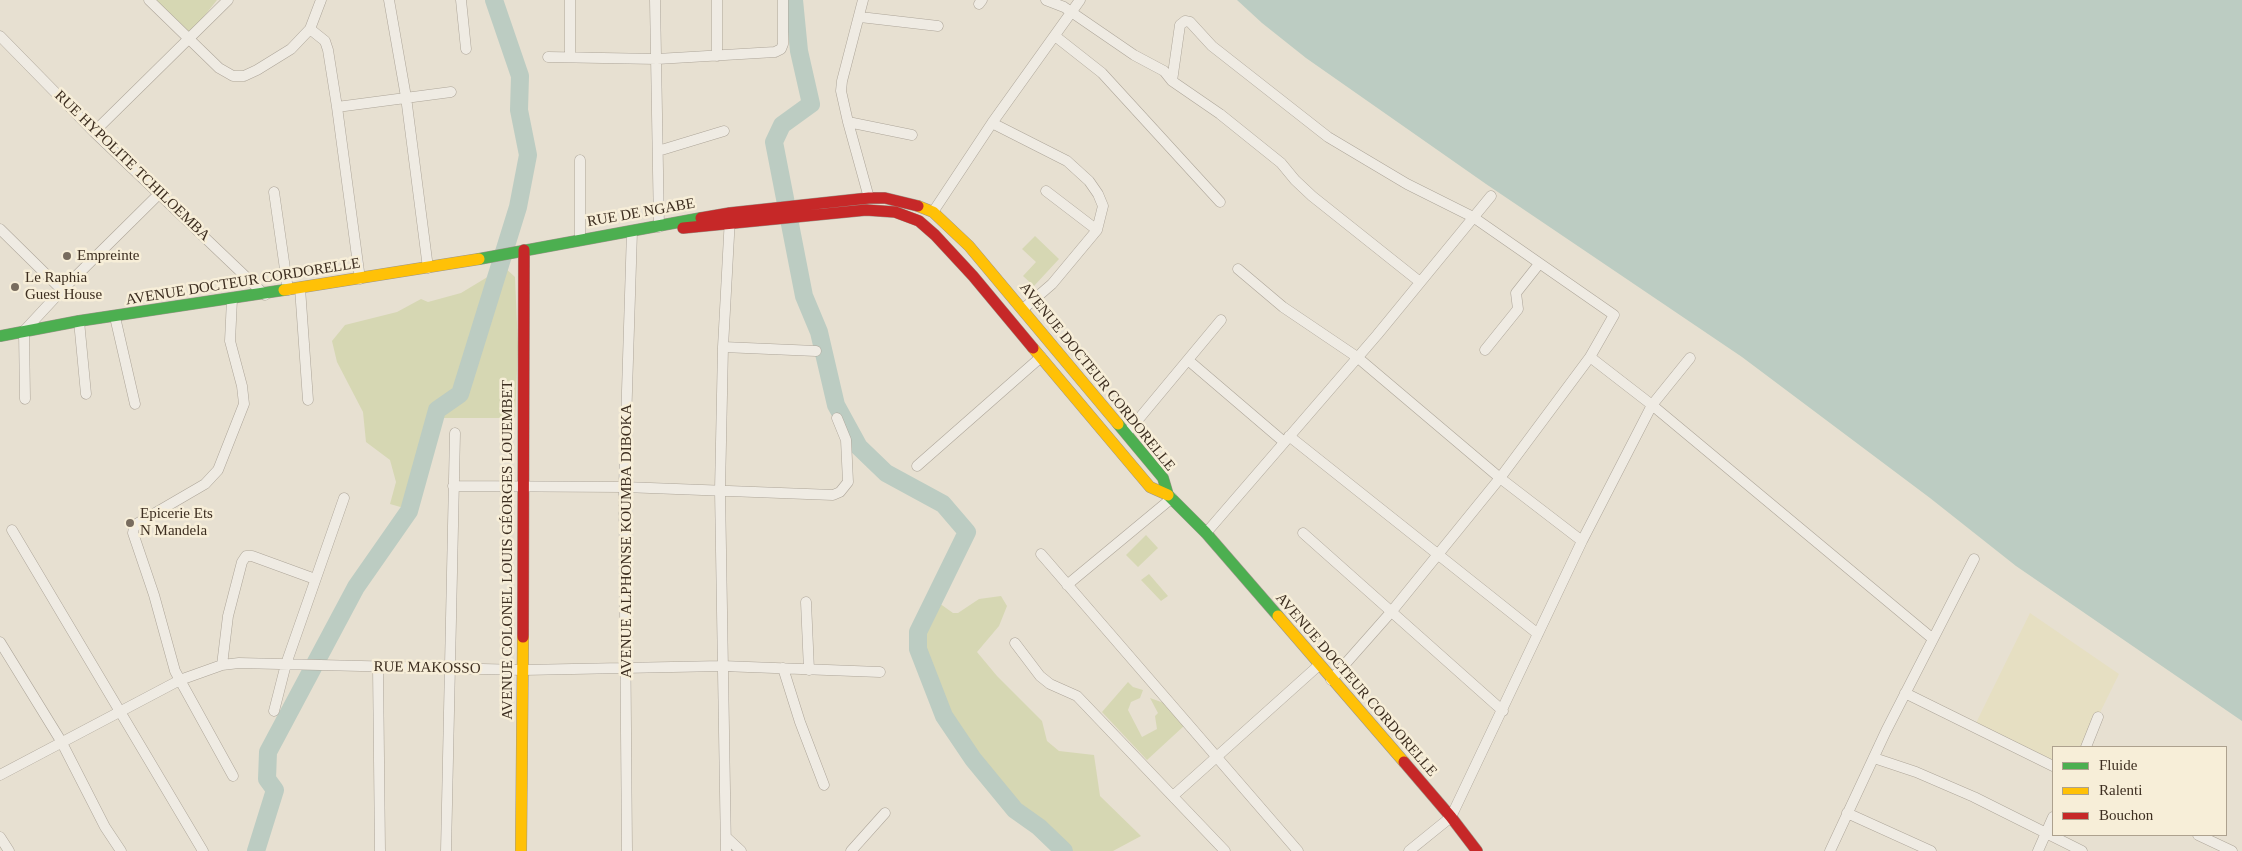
<!DOCTYPE html>
<meta charset="utf-8">
<style>
body{margin:0}
#map{position:relative;width:2242px;height:851px;overflow:hidden;background:#e7e0d1;font-family:"Times New Roman",serif}
canvas{display:block}
.legend{position:absolute;left:2052px;top:746px;width:175px;height:90px;box-sizing:border-box;background:#f7eed8;border:1px solid #ada18e;margin:0;padding:6px 9px;list-style:none;font-size:15px;color:#3d2e20}
.legend li{display:flex;align-items:center;gap:10px;height:25px}
.legend b{width:25px;border:1px solid #ada18e}
</style>
<div id="map">
<canvas width="2242" height="851"></canvas>
<ul class="legend">
<li><b style="height:6px;background:#4caf50"></b>Fluide</li>
<li><b style="height:6px;background:#ffc107"></b>Ralenti</li>
<li><b style="height:6px;background:#c62828"></b>Bouchon</li>
</ul>
</div>
<script>
const context = document.querySelector('canvas').getContext('2d');
context.lineJoin = 'round';
function fill(path, color) {
  context.fillStyle = color;
  context.fill(path, 'evenodd');
}
function poly(rows) {
  const path = new Path2D();
  for (const r of rows) {
    path.moveTo(r[0], r[1]);
    for (let i = 2; i < r.length; i += 2) path.lineTo(r[i], r[i + 1]);
  }
  return path;
}
function strokePath(path, color, width, dash) {
  context.strokeStyle = color;
  context.lineWidth = width;
  context.lineCap = dash ? 'butt' : 'round';
  context.setLineDash(dash || []);
  context.stroke(path);
}
function write(font, color, halo, rows, align = 'center') {
  context.font = font + ' "Times New Roman",serif';
  context.lineWidth = 5;
  context.setLineDash([]);
  context.textBaseline = 'middle';
  context.strokeStyle = halo;
  context.fillStyle = color;
  for (const [text, x, y, turn = 0] of rows) {
    context.save();
    context.translate(x, y);
    context.rotate((+turn || 0) * Math.PI / 180);
    context.textAlign = isNaN(turn) ? turn : align;
    if (halo) context.strokeText(text, 0, 0);
    context.fillText(text, 0, 0);
    context.restore();
  }
}
fill(poly([
 [2030,613,2119,674,2083,747,2053,747,2053,760,1976,723]
]), '#e6dfc2');
fill(poly([
 [152,0,217,0,189,35],
 [1035,236,1059,259,1034,286,1023,276,1036,262,1022,249],
 [504,267,515,277,518,347,515,418,431,418,420,469,404,508,390,504,396,482,390,460,366,442,363,412,337,362,332,341,345,325,397,312,421,299,428,302,461,293],
 [1146,535,1158,548,1138,567,1126,555],
 [1149,574,1168,596,1161,601,1141,580],
 [1001,596,1007,606,999,626,977,652,997,676,1042,721,1047,741,1059,751,1094,755,1100,796,1141,836,1113,851,1070,851,1001,787,958,729,926,655,922,642,932,611,939,603,953,613,958,613,979,599],
 [1128,682,1133,687,1143,690,1140,698,1131,702,1128,710,1142,737,1157,729,1155,716,1158,713,1150,698,1164,703,1185,725,1147,760,1102,712]
]), '#d6d7b3');
fill(poly([
 [1237,0,2242,0,2242,721,2016,566,1930,498,1742,357,1486,184,1306,58,1262,23]
]), '#bcccc2');
strokePath(poly([
 [794,0,799,51,811,104,782,125,774,142,804,296,819,332,836,405,859,447,886,473,943,504,967,532,918,632,918,649,944,716,973,759,1015,810,1039,827,1064,851],
 [256,851,275,790,267,779,268,752,356,587,409,511,437,410,460,394,518,207,528,155,519,110,520,76,494,0]
]), '#bcccc2', 18);
const street = poly([
 [149,0,219,68,233,76,244,76,257,70,291,49,310,29,321,0],
 [389,0,406,97,428,268],
 [461,0,466,49],
 [570,0,570,56],
 [655,0,659,227],
 [717,0,717,56],
 [863,0,842,81,841,91,848,122,869,198],
 [1046,0,1064,7,1134,55,1164,71,1172,81,1220,114,1281,163,1295,180,1312,196,1420,282],
 [979,4,982,0],
 [860,17,938,26],
 [310,29,325,41,328,50,337,107,360,279],
 [0,36,94,132,265,295],
 [1055,36,1102,73,1220,202],
 [548,57,657,59,775,52,781,49,783,44,783,0],
 [1172,81,1180,25,1185,21,1190,22,1212,46,1328,137,1407,184,1473,217,1614,315,1590,357,1500,478,1392,611,1331,680],
 [337,107,451,92],
 [848,122,912,135],
 [992,123,1067,161,1089,181,1098,194,1103,206,1097,230,1052,284,1023,309],
 [94,132,228,0],
 [658,151,724,131],
 [580,160,580,239],
 [1046,191,1097,230],
 [274,192,288,290],
 [933,212,992,123,1080,0],
 [0,229,62,290],
 [1238,269,1283,307,1357,357,1500,478,1582,541],
 [300,288,308,400],
 [232,299,230,341,242,386,244,404,218,470,205,484,138,523,134,528,133,533,154,595,175,671,233,776],
 [115,317,135,404],
 [79,321,86,394],
 [723,347,816,351],
 [1485,350,1518,309,1516,293,1539,264],
 [1590,357,1652,405,1933,639],
 [1188,360,1284,442],
 [25,399,24,331,62,290,160,193],
 [1127,433,1221,320],
 [1289,436,1538,634],
 [917,466,1041,357],
 [453,486,624,487,833,495,840,492,848,482,846,440,837,418],
 [12,530,203,851],
 [1206,533,1377,335,1491,196],
 [1303,533,1503,711],
 [1041,554,1298,851],
 [1067,585,1172,498],
 [806,602,809,670],
 [0,642,61,741,105,827,121,851],
 [1015,643,1040,676,1050,684,1077,696,1225,851],
 [222,665,228,616,242,562,246,556,252,556,315,579],
 [378,667,380,851],
 [783,668,800,722,824,785],
 [1905,693,2053,766],
 [274,711,286,664,344,498],
 [2086,747,2098,717],
 [1874,758,1916,772,1974,797,2082,851],
 [0,775,180,680,222,665,239,663,523,670,722,666,880,672],
 [1173,796,1318,666],
 [1847,813,1931,851],
 [2198,835,2232,851],
 [0,837,9,851],
 [727,838,741,851],
 [446,851,455,433],
 [627,851,624,487,632,231],
 [726,851,720,490,723,347,730,217],
 [851,851,885,813],
 [1409,851,1451,817,1582,541,1652,405,1690,358],
 [1830,851,1886,731,1974,559],
 [2038,851,2053,817]
]);
const fast = poly([
 [479,259,701,218],
 [0,336,79,321,284,290],
 [1118,424,1163,478,1168,495,1206,533,1278,616]
]);
const slow = poly([
 [918,206,933,212,969,246,1118,424],
 [284,290,479,259],
 [1033,348,1150,487,1168,495],
 [1278,616,1404,762],
 [521,851,523,637]
]);
const jam = poly([
 [701,218,730,213,869,198,885,198,918,206],
 [683,228,866,210,895,212,919,221,935,235,973,276,1033,348],
 [523,637,524,250],
 [1404,762,1451,817,1477,851]
]);
strokePath(street, '#ada599', 11);
strokePath(fast, '#9c958a', 12);
strokePath(slow, '#9c958a', 12);
strokePath(jam, '#9c958a', 12);
strokePath(street, '#efebe3', 10);
strokePath(fast, '#4caf50', 11);
strokePath(slow, '#ffc107', 11);
strokePath(jam, '#c62828', 11);
for (const [x, y, r, color] of [
 [67,256,5,"#786c5e"],
 [15,287,5,"#786c5e"],
 [130,523,5,"#786c5e"]
]) {
  const dot = new Path2D();
  dot.arc(x, y, r, 0, 2 * Math.PI);
  context.fillStyle = color;
  context.fill(dot);
  strokePath(dot, '#f7eed8', 2);
}
write('15px', '#3d2e20', '#f7eed8', [
 ["RUE HYPOLITE TCHILOEMBA",132,166,44],
 ["RUE DE NGABE",641,213,-10],
 ["AVENUE DOCTEUR CORDORELLE",243,282,-9],
 ["AVENUE DOCTEUR CORDORELLE",1097,377,51],
 ["AVENUE ALPHONSE KOUMBA DIBOKA",627,541,-90],
 ["AVENUE COLONEL LOUIS GÉORGES LOUEMBET",508,550,-90],
 ["RUE MAKOSSO",427,668,1],
 ["AVENUE DOCTEUR CORDORELLE",1356,685,49]
]);
write('15px', '#3d2e20', '#f7eed8', [
 ["Empreinte",77,256],
 ["Le Raphia",25,278],
 ["Guest House",25,295],
 ["Epicerie Ets",140,514],
 ["N Mandela",140,531]
], 'left');
</script>
